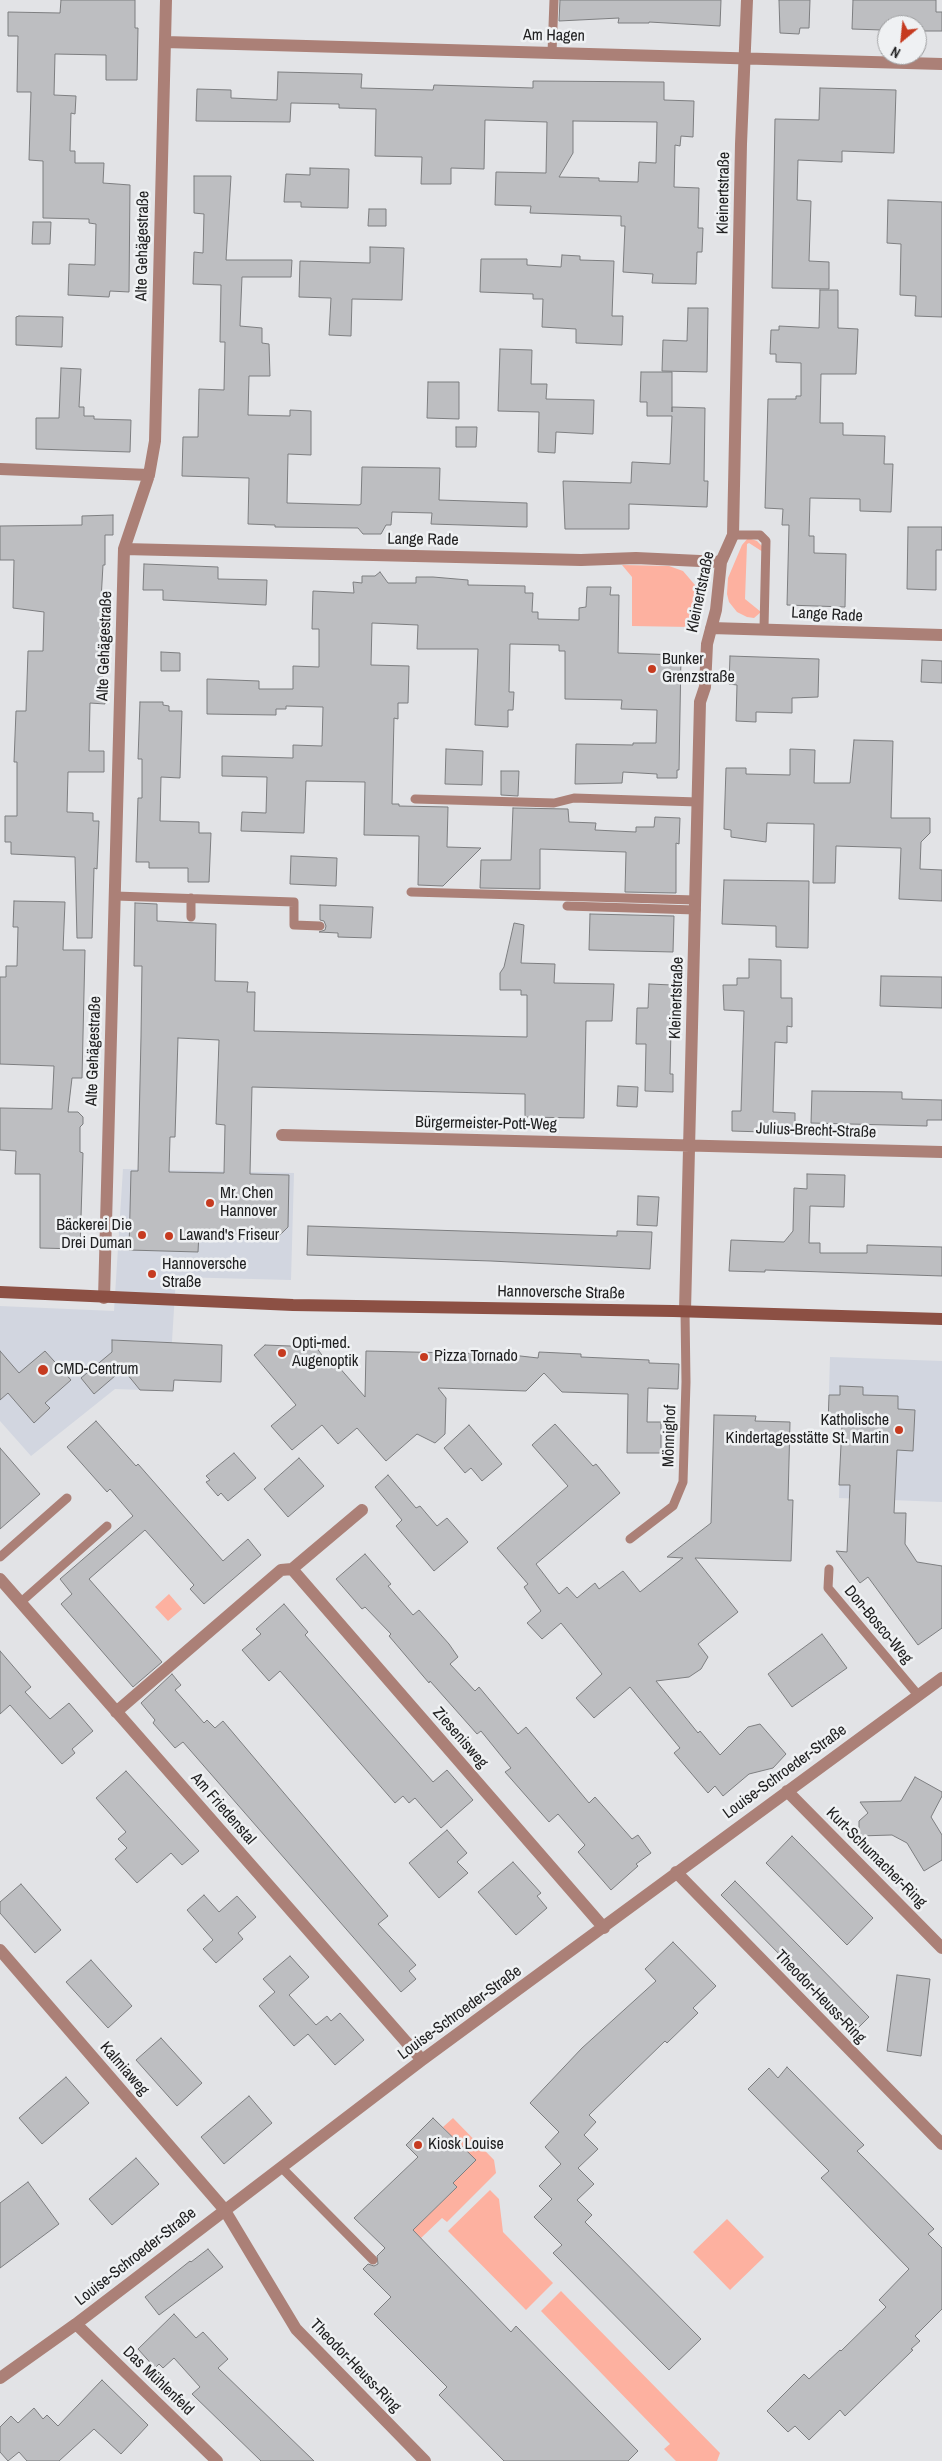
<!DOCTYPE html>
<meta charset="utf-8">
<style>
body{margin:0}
#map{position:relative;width:942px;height:2461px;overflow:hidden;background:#e2e3e6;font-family:"Archivo Narrow",sans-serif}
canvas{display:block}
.north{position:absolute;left:877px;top:15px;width:50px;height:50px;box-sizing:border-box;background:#eff1f3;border:1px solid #9c9d9f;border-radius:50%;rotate:208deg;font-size:14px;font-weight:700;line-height:20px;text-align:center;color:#202021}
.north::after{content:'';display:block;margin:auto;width:18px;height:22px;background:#c63b20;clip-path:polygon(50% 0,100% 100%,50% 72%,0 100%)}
</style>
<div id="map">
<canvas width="942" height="2461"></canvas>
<div class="north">N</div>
</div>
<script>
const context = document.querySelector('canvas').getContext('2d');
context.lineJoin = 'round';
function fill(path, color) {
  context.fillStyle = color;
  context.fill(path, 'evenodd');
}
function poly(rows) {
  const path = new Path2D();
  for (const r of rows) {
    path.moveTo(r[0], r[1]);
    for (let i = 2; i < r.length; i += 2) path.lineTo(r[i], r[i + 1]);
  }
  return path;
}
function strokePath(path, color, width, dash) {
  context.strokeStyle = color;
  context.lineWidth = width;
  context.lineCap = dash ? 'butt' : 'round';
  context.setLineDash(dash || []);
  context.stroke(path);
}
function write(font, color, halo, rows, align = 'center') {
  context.font = font + ' "Archivo Narrow",sans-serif';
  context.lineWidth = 5;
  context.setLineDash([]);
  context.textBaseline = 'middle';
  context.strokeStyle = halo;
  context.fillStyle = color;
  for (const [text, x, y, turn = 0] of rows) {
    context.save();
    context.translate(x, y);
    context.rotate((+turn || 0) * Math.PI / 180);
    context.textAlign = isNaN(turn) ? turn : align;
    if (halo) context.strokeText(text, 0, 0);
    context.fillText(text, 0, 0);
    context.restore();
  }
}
fill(poly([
 [123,1169,294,1173,291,1280,176,1277,172,1341,171,1380,174,1380,173,1391,115,1389,31,1456,0,1421,0,1306,114,1311],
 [830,1357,942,1361,942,1502,839,1498,841,1443,851,1425,828,1424]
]), '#d2d6e0');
fill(poly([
 [748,538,757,541,762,546,763,552,749,543,747,544,745,599,761,612,754,618,747,617,737,612,729,602,727,594,728,578,742,545],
 [622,565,669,566,683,571,695,585,698,616,695,624,690,627,632,626,632,577],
 [169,1594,182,1609,168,1621,155,1607],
 [453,2118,494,2160,496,2173,447,2222,442,2218,421,2238,413,2230,457,2187,453,2183,475,2161,443,2127],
 [490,2190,499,2199,503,2232,553,2283,526,2310,448,2231],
 [727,2219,764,2257,730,2290,693,2252],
 [561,2291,720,2453,717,2461,676,2461,664,2449,670,2444,541,2311]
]), '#fdb1a0');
const building = poly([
 [61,0,135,0,135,28,138,28,137,80,106,80,106,55,55,54,54,95,76,96,75,114,71,113,70,151,75,151,75,163,104,163,103,183,130,185,129,292,110,291,109,297,68,295,69,264,95,265,96,224,89,223,89,219,43,218,43,161,29,160,31,92,17,92,18,36,8,36,8,12,60,13,61,0],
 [560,0,721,0,720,26,649,22,649,23,618,23,619,18,559,21,560,0],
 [779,0,810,0,809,28,800,28,799,34,780,33,779,0],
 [853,0,936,0,936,12,942,12,942,31,917,31,917,25,883,25,882,30,852,29,853,0],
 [278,72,362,74,361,88,433,90,434,85,533,88,533,81,664,82,664,100,694,101,693,137,681,136,680,146,675,145,674,187,699,188,698,228,703,228,702,252,697,252,696,284,652,283,653,274,623,272,625,226,621,226,621,216,530,213,531,206,495,205,496,172,546,173,547,122,485,120,484,169,451,168,451,184,421,184,422,157,375,156,376,109,339,108,339,104,291,103,290,122,196,121,197,89,231,90,231,98,277,100,278,72],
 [573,121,657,122,656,163,639,162,638,182,599,181,599,178,559,177,573,153,573,121],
 [820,88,896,90,894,153,842,151,842,162,798,160,797,200,811,201,809,261,829,262,829,289,772,288,775,119,819,120,820,88],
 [310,168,349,169,348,208,301,207,301,202,284,202,286,174,310,175,310,168],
 [194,176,231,176,226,260,292,260,291,277,242,277,240,326,262,328,262,343,269,344,270,376,249,376,248,415,290,416,290,410,311,411,311,455,288,454,287,503,359,505,361,504,362,467,440,468,439,500,527,503,527,527,431,524,432,513,392,512,391,525,386,525,381,534,363,534,358,528,275,527,275,525,248,524,249,478,182,476,183,437,198,437,199,389,224,390,225,342,220,342,221,285,193,284,194,252,203,253,204,214,194,213,194,176],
 [888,200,942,202,942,317,915,316,916,296,900,295,901,244,887,243,888,200],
 [369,209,386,209,386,226,368,226,369,209],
 [33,222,51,222,50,244,32,244,33,222],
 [370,247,404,248,402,300,352,299,351,336,329,335,331,298,299,297,300,261,370,263,370,247],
 [562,255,580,256,580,260,614,261,612,316,623,316,622,345,576,343,576,329,542,327,543,299,533,299,533,294,480,292,481,259,527,259,527,265,561,267,562,255],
 [820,290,838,290,838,328,858,329,856,374,821,374,820,423,843,423,843,435,885,436,884,464,893,464,891,512,860,511,860,499,810,498,809,536,814,536,814,553,846,554,845,607,787,605,789,525,782,525,783,509,765,508,768,399,796,399,796,396,801,396,801,363,776,362,776,354,770,354,771,330,779,330,779,326,819,328,820,290],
 [688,308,708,308,707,372,662,371,663,340,687,341,688,308],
 [19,316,63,317,62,347,16,345,16,317,19,316],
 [500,349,532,350,531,384,547,384,546,399,594,400,593,434,556,432,555,453,538,452,539,412,498,411,500,349],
 [61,368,81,369,79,407,84,407,84,416,94,416,94,419,131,420,130,452,36,449,36,418,59,418,61,368],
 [641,372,672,372,672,412,672,407,705,408,704,481,708,481,707,507,629,504,629,529,565,529,563,481,631,483,632,462,670,464,672,416,647,416,647,402,640,402,641,372],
 [428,382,459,382,459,419,427,418,428,382],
 [456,427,477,427,476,447,456,447,456,427],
 [113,515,113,535,105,535,105,565,103,565,101,600,100,636,104,636,102,684,106,684,105,704,90,703,89,751,104,751,104,772,68,772,67,812,93,813,93,821,99,821,97,869,94,868,92,938,77,938,75,857,11,854,11,842,5,842,5,816,17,816,17,762,14,762,16,711,26,711,28,651,43,651,44,612,13,608,14,560,0,560,0,526,82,525,82,516,113,515],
 [908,527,942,527,942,550,936,550,936,590,907,589,908,527],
 [144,564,218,567,218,579,267,580,266,605,163,600,163,590,143,590,144,564],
 [380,572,388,583,416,583,416,577,433,577,468,580,468,585,525,586,525,593,533,593,532,612,538,612,538,619,579,620,579,608,586,607,587,587,611,587,610,595,619,595,618,653,681,655,679,770,677,770,677,778,657,778,657,774,623,772,622,783,575,784,576,744,633,745,633,743,656,743,657,710,621,709,622,700,565,699,565,651,559,651,559,645,510,644,509,692,514,692,513,710,508,710,508,727,475,725,478,649,417,649,418,625,372,623,371,665,409,666,408,703,398,703,398,719,394,718,392,804,399,804,399,806,448,807,447,847,481,848,443,886,418,885,419,836,364,835,365,782,306,781,304,833,241,831,242,812,266,813,267,777,222,776,222,756,293,758,293,745,322,746,323,707,286,706,286,709,276,709,276,715,207,714,207,679,259,681,259,689,293,689,293,666,319,667,319,629,312,629,313,591,354,593,353,582,362,583,362,576,375,576,380,572],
 [161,652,180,653,180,671,161,671,161,652],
 [730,656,819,659,818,697,792,698,792,713,756,712,756,722,736,721,737,685,729,684,730,656],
 [922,660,942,661,942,683,921,682,922,660],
 [140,702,163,702,163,705,169,706,169,711,182,711,180,778,161,777,160,821,199,822,199,833,211,833,209,882,188,882,188,868,149,868,149,862,136,862,138,798,142,798,142,759,138,759,140,702],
 [854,740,893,741,891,818,930,818,930,833,921,842,920,869,942,870,942,901,899,899,901,848,836,846,835,883,813,883,814,824,767,823,766,842,731,837,731,830,724,829,726,768,746,768,746,774,790,775,790,749,815,750,814,783,850,783,854,740],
 [446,749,483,751,482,785,445,784,446,749],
 [501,771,519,771,518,796,501,795,501,771],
 [513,808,568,809,569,822,596,823,595,830,636,832,636,827,654,827,655,817,680,818,679,844,676,843,676,893,625,892,626,852,540,849,540,889,480,888,481,860,511,860,513,808],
 [291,856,337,858,336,886,290,884,291,856],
 [724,880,809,881,808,948,776,947,776,926,722,924,724,880],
 [14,901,65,902,63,950,85,950,82,1078,72,1078,68,1112,78,1112,83,1117,83,1124,80,1127,80,1152,83,1153,80,1249,40,1248,40,1174,15,1174,16,1151,0,1150,0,1108,52,1109,54,1066,0,1064,0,977,6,977,6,966,17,966,18,927,13,927,14,901],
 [135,903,157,904,157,921,216,924,215,981,248,982,247,992,255,992,254,1031,527,1037,527,995,521,995,521,990,500,990,500,973,504,967,514,923,524,925,521,963,555,964,554,983,614,984,612,1021,586,1021,584,1118,525,1117,525,1094,252,1087,250,1174,289,1175,288,1227,280,1235,199,1233,198,1252,129,1250,131,1171,138,1171,141,1037,142,966,134,966,135,903],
 [178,1038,219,1040,216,1124,225,1125,224,1173,169,1172,170,1137,175,1137,178,1038],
 [320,905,373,907,371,938,338,937,338,933,319,932,325,930,326,926,324,921,320,920,320,905],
 [590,914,674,916,673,952,589,950,590,914],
 [749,959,781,960,781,998,792,998,792,1027,787,1026,787,1043,775,1042,773,1112,795,1113,795,1133,732,1131,732,1111,741,1111,744,1011,724,1010,723,985,737,985,737,978,749,978,749,959],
 [881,976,942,977,942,1008,880,1006,881,976],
 [649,984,672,985,670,1074,673,1074,673,1092,645,1091,646,1044,636,1044,637,1008,648,1008,649,984],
 [618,1086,638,1087,637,1107,617,1106,618,1086],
 [812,1091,902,1092,902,1099,942,1100,942,1120,927,1120,927,1126,811,1123,812,1091],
 [807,1174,845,1175,844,1207,810,1206,809,1243,820,1243,820,1253,867,1253,867,1245,942,1247,942,1276,765,1270,765,1272,729,1271,731,1240,784,1242,793,1231,794,1188,807,1189,807,1174],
 [638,1196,659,1197,657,1226,637,1225,638,1196],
 [308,1226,617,1236,617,1231,652,1232,650,1269,491,1261,307,1255,308,1226],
 [112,1340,222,1345,221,1382,174,1380,173,1391,140,1390,123,1369,94,1394,81,1378,112,1352,112,1340],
 [265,1345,316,1347,327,1362,331,1358,365,1397,366,1351,503,1354,538,1358,539,1352,581,1354,581,1357,649,1360,649,1363,679,1364,678,1389,648,1388,647,1422,661,1422,661,1453,627,1453,628,1394,562,1392,544,1373,526,1391,438,1388,446,1398,445,1434,435,1443,417,1434,386,1461,357,1428,338,1444,322,1425,292,1450,271,1426,296,1405,254,1355,265,1345],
 [0,1351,19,1373,45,1351,71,1380,45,1403,50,1408,34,1423,8,1393,0,1400,0,1351],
 [840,1386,863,1387,863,1395,898,1396,898,1409,915,1410,913,1451,897,1450,894,1513,906,1513,905,1544,917,1562,942,1566,942,1628,918,1645,868,1577,860,1583,836,1551,847,1552,850,1485,839,1485,842,1425,828,1424,829,1395,840,1395,840,1386],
 [714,1415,756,1416,755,1421,790,1422,788,1500,793,1500,791,1561,695,1558,738,1612,698,1644,708,1657,701,1669,689,1677,656,1681,698,1733,700,1731,720,1755,748,1727,760,1724,786,1754,773,1768,749,1774,723,1796,715,1786,708,1793,674,1753,680,1748,630,1687,594,1718,576,1698,602,1674,561,1623,542,1639,527,1623,541,1611,524,1587,528,1584,497,1548,568,1486,532,1445,555,1424,593,1466,596,1464,620,1493,536,1564,559,1594,567,1587,577,1598,595,1583,599,1589,623,1571,640,1592,683,1558,667,1557,711,1523,714,1415],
 [96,1421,136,1466,138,1464,223,1561,248,1539,261,1555,204,1604,190,1589,194,1585,145,1530,89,1579,162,1662,133,1687,61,1604,72,1594,60,1579,133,1516,110,1489,107,1492,67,1447,96,1421],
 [469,1425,502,1464,482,1481,471,1468,465,1473,444,1448,469,1425],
 [0,1448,40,1494,0,1529,0,1448],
 [234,1453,256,1478,228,1501,221,1493,218,1496,206,1482,210,1480,206,1476,234,1453],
 [299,1458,324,1486,288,1517,264,1489,299,1458],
 [388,1475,416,1508,420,1506,437,1526,447,1518,468,1542,434,1571,396,1526,402,1520,375,1487,388,1475],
 [365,1554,391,1584,388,1586,413,1615,419,1610,449,1644,458,1657,450,1664,475,1691,479,1687,518,1734,526,1727,589,1803,595,1797,632,1839,638,1835,651,1853,636,1864,638,1866,611,1890,578,1852,585,1845,558,1814,549,1822,505,1772,511,1768,481,1731,477,1734,430,1681,429,1683,389,1636,391,1634,365,1607,362,1609,336,1579,365,1554],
 [284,1604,308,1632,305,1635,433,1782,447,1770,473,1800,441,1828,415,1798,409,1803,403,1796,395,1803,280,1671,269,1681,242,1650,261,1634,256,1629,284,1604],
 [822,1634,847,1668,792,1707,768,1674,822,1634],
 [0,1651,31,1687,25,1692,50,1719,69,1703,93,1731,72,1749,75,1753,62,1764,10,1705,0,1714,0,1651],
 [172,1674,181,1685,175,1690,204,1723,207,1720,215,1728,223,1721,388,1916,378,1924,416,1965,409,1971,416,1979,401,1992,183,1742,175,1748,153,1723,155,1720,141,1703,172,1674],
 [126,1771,199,1851,182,1865,171,1853,137,1883,115,1859,127,1848,118,1839,126,1832,96,1798,126,1771],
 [915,1777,942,1792,942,1796,931,1817,942,1835,942,1860,924,1871,907,1843,892,1835,859,1836,859,1821,868,1813,860,1802,901,1801,915,1777],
 [447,1830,467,1853,457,1862,468,1873,439,1898,409,1863,447,1830],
 [792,1836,873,1918,847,1945,766,1863,792,1836],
 [513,1862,541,1893,537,1896,547,1908,516,1935,478,1892,513,1862],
 [735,1881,869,2017,855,2031,721,1895,735,1881],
 [21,1884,61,1930,35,1953,0,1913,0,1902,21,1884],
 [204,1895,219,1912,237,1896,256,1917,238,1933,243,1939,216,1963,203,1949,213,1940,187,1910,204,1895],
 [673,1942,716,1986,693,2008,698,2013,667,2043,665,2041,589,2115,596,2122,584,2135,598,2149,578,2168,594,2184,577,2200,592,2215,585,2222,701,2339,669,2370,553,2253,562,2245,534,2217,552,2199,539,2186,561,2164,545,2147,559,2132,530,2103,582,2048,656,1981,645,1969,673,1942],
 [290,1956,309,1977,289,1995,316,2025,327,2016,331,2021,340,2013,364,2040,335,2065,308,2034,294,2046,259,2006,275,1992,263,1979,290,1956],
 [91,1960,132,2006,108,2028,66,1982,91,1960],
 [897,1975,930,1979,921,2056,887,2051,897,1975],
 [161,2038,202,2083,177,2106,136,2060,161,2038],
 [787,2067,864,2145,857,2151,934,2229,928,2234,942,2248,942,2309,915,2336,920,2341,911,2349,913,2350,845,2416,840,2410,809,2440,795,2426,788,2432,767,2411,804,2374,809,2379,840,2350,841,2351,886,2307,879,2300,909,2269,821,2178,829,2171,748,2089,769,2068,778,2078,787,2067],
 [66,2077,89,2103,42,2144,19,2118,66,2077],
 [249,2096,272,2123,224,2164,201,2137,249,2096],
 [433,2118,476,2160,453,2183,457,2187,413,2230,511,2332,516,2326,638,2451,628,2461,504,2461,439,2395,447,2387,374,2314,391,2297,363,2269,368,2264,374,2266,378,2264,377,2256,385,2248,354,2218,418,2157,406,2145,433,2118],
 [136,2158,159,2184,112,2225,89,2199,136,2158],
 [28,2182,59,2224,0,2268,0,2203,28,2182],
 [208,2249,223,2267,159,2315,145,2297,190,2261,191,2262,208,2249],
 [174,2314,196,2338,203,2332,228,2359,218,2368,314,2461,261,2461,192,2394,200,2387,174,2358,163,2368,159,2364,155,2368,138,2349,174,2314],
 [102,2380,148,2425,121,2454,94,2429,59,2461,27,2461,19,2452,8,2461,0,2452,0,2427,11,2416,18,2423,34,2408,43,2419,47,2415,58,2426,102,2380]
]);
fill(building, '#bdbec1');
strokePath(building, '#7d7e80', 1);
strokePath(poly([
 [552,53,554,0],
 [733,535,760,535,766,541,764,628],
 [415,799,554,803,574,798,698,802],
 [411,892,696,900],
 [115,896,294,902,294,925,320,926],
 [567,906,696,910],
 [191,917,191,898],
 [630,1539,673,1506,683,1482,686,1382,685,1311],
 [0,1557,67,1498],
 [829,1569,828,1588,918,1695],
 [21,1602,107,1526],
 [281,2167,373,2260]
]), '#ab8077', 9);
strokePath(poly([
 [165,42,942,64],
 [0,469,149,475],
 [124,549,581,560,636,558,721,562],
 [711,628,942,635],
 [282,1135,942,1152],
 [104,1298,124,549,149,475,155,441,166,0],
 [685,1311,700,702,705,687,707,644,716,610,721,562,733,535,741,144,747,0],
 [292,1569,604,1928],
 [0,1579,422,2060],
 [116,1712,281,1570,292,1569,362,1510],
 [787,1791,942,1948],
 [676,1872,942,2144],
 [0,1950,224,2209,296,2329,425,2461],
 [76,2324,217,2461],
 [0,2378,76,2324,422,2060,942,1678]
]), '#ab8077', 12);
strokePath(poly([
 [0,1292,293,1305,673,1311,942,1319]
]), '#8c5044', 12);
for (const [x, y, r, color] of [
 [652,669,5,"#c63b20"],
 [210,1203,5,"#c63b20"],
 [142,1235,5,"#c63b20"],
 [169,1236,5,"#c63b20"],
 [152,1274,5,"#c63b20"],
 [282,1353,5,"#c63b20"],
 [424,1357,5,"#c63b20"],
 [43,1370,6,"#c63b20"],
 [899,1430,5,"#c63b20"],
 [418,2145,5,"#c63b20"]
]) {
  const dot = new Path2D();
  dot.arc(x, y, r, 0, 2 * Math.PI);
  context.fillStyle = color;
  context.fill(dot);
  strokePath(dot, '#eff1f3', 2);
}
write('16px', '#202021', '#eff1f3', [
 ["Am Hagen",554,36,1],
 ["Kleinertstraße",724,193,-89],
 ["Alte Gehägestraße",143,246,-89],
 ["Lange Rade",423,540,1],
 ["Kleinertstraße",701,592,-78],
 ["Lange Rade",827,615,3],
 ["Alte Gehägestraße",105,646,-88],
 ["Kleinertstraße",677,998,-88],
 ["Alte Gehägestraße",94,1051,-88],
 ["Bürgermeister-Pott-Weg",486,1124,1],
 ["Julius-Brecht-Straße",816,1131,2],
 ["Hannoversche Straße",561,1293,1],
 ["Mönnighof",670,1436,-88],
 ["Don-Bosco-Weg",878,1625,50],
 ["Ziesenisweg",460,1738,49],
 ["Louise-Schroeder-Straße",785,1772,-36],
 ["Am Friedenstal",223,1809,49],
 ["Kurt-Schumacher-Ring",876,1858,45],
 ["Theodor-Heuss-Ring",820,1997,46],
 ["Louise-Schroeder-Straße",460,2013,-36],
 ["Kalmiaweg",124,2069,49],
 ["Louise-Schroeder-Straße",136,2257,-38],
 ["Theodor-Heuss-Ring",355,2366,46],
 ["Das Mühlenfeld",158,2381,44]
]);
write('16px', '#202021', '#eff1f3', [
 ["Bunker",662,660],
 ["Grenzstraße",662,678],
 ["Mr. Chen",220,1194],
 ["Hannover",220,1212],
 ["Bäckerei Die",132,1226,"right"],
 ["Drei Duman",132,1244,"right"],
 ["Lawand's Friseur",179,1236],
 ["Hannoversche",162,1265],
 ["Straße",162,1283],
 ["Opti-med.",292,1344],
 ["Augenoptik",292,1362],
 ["Pizza Tornado",434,1357],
 ["CMD-Centrum",54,1370],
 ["Katholische",889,1421,"right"],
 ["Kindertagesstätte St. Martin",889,1439,"right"],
 ["Kiosk Louise",428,2145]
], 'left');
</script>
